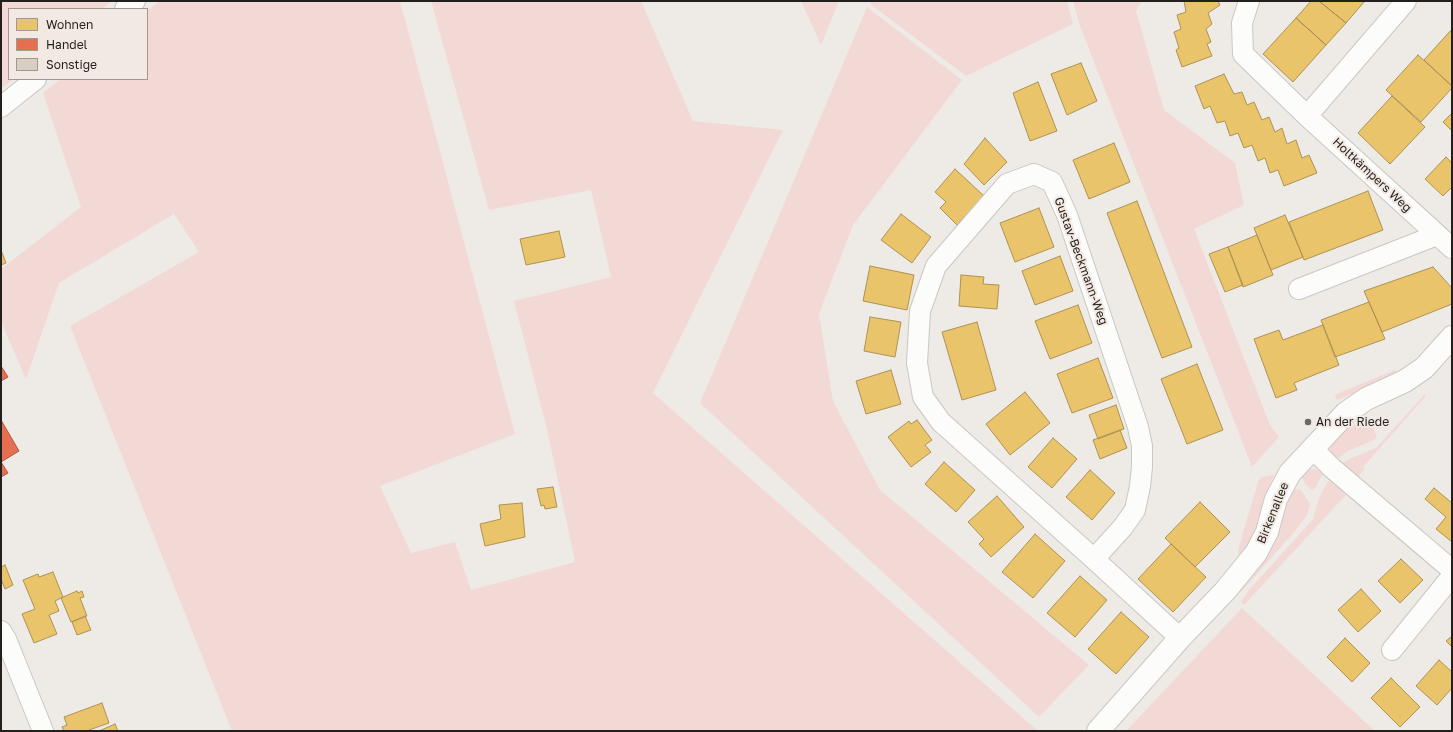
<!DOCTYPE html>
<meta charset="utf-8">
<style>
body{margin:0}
#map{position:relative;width:1453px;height:732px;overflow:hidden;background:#eeeae6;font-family:"Golos Text",sans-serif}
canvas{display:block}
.frame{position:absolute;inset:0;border:2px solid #221f1c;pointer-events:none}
.legend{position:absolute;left:8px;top:8px;width:140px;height:72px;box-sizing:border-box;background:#f2e9e3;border:1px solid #9f9893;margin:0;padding:5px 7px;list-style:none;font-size:12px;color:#221f1c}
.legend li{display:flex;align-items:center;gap:8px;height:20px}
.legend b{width:20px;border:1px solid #9f9893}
</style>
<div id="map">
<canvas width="1453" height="732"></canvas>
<div class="frame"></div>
<ul class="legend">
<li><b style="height:11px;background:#e9c46a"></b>Wohnen</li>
<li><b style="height:11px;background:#e76f51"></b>Handel</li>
<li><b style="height:11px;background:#d8cfc2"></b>Sonstige</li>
</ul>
</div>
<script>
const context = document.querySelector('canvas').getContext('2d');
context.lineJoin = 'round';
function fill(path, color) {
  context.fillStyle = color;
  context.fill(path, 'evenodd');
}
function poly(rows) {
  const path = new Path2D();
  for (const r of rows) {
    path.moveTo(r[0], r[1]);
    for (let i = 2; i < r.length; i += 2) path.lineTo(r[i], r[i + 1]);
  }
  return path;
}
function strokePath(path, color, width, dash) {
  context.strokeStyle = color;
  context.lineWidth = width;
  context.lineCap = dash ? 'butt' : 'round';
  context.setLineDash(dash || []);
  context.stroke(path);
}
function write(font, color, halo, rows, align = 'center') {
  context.font = font + ' "Golos Text",sans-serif';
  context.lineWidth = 4;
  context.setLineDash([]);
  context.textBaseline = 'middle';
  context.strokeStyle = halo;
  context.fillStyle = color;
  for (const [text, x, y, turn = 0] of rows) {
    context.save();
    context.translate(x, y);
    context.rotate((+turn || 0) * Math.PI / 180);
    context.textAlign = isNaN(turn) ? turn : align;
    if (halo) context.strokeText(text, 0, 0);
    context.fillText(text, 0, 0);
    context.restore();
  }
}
fill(poly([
 [1,1,112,1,102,9,9,9,9,79,14,79,1,89],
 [160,1,400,1,515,434,380,486,411,553,455,542,471,590,575,562,547,429,514,301,611,277,591,190,489,210,431,1,641,1,693,121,783,130,653,393,1038,731,232,731,70,326,199,252,174,214,59,283,26,379,2,324,1,324,1,269,81,207,43,93,61,79,147,79,147,11],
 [801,1,839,1,821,45],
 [871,1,1067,1,1073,24,966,76,870,4],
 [1073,1,1142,1,1136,11,1164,110,1235,163,1244,205,1194,229,1270,425,1279,437,1252,467,1080,26],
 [867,7,962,80,853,225,819,314,833,401,880,490,1089,665,1039,717,700,403],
 [1395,370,1397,373,1394,375,1338,400,1335,397,1336,394],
 [1425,394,1426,396,1364,466,1364,470,1360,474,1358,481,1344,469,1343,463,1349,459,1376,448],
 [1359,423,1361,427,1372,423,1377,438,1372,441,1348,451,1334,462,1329,451,1333,442,1347,429],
 [1314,469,1324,472,1315,488,1312,490,1306,485,1302,477,1309,470],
 [1274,475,1270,484,1268,496,1255,533,1239,560,1238,553,1240,543,1258,482,1261,477],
 [1328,481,1331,481,1346,495,1244,605,1241,602,1248,591,1313,519,1319,498],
 [1294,489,1301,490,1310,504,1307,515,1296,530,1241,592,1237,594,1236,591,1270,550,1275,541,1284,509],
 [1242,608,1375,731,1126,731]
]), '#f3d9d6');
const homes = poly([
 [1184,1,1218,1,1220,5,1208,13,1212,24,1206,29,1211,42,1207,44,1212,56,1182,67,1176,50,1179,48,1174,32,1181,29,1177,15,1186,12,1184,1],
 [1311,1,1319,1,1346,23,1326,45,1296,18,1311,1],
 [1319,1,1365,1,1346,23,1319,1],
 [1296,18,1326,45,1293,82,1263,54,1296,18],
 [1452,29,1452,86,1424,60,1452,29],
 [1418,55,1452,86,1452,88,1421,122,1386,90,1418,55],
 [1081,63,1097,101,1067,115,1051,74,1081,63],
 [1224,74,1234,94,1242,92,1247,105,1254,102,1262,120,1269,117,1275,132,1282,128,1287,144,1296,140,1302,158,1309,155,1317,173,1284,186,1278,170,1270,173,1265,158,1258,161,1252,145,1244,148,1238,133,1230,136,1225,121,1217,123,1210,106,1204,109,1195,86,1224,74],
 [1038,82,1057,131,1030,141,1013,93,1038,82],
 [1392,96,1425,127,1390,164,1358,133,1392,96],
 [1452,113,1452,131,1443,122,1452,113],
 [985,138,1007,162,984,185,964,164,985,138],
 [1114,143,1130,182,1089,199,1073,160,1114,143],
 [1446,157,1452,163,1452,187,1443,196,1425,179,1446,157],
 [955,169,984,196,957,225,940,208,946,202,935,192,955,169],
 [1368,191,1383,230,1304,260,1289,222,1368,191],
 [1137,201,1192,347,1162,358,1107,213,1137,201],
 [1039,208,1054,247,1015,262,1000,223,1039,208],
 [901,214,931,237,912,263,881,240,901,214],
 [1285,215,1303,257,1271,270,1254,228,1285,215],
 [559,231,565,257,526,265,520,239,559,231],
 [1257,235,1273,275,1243,287,1228,247,1257,235],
 [1228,247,1243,285,1225,292,1209,254,1228,247],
 [1,250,6,263,1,265,1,250],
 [1060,256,1073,291,1035,305,1022,271,1060,256],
 [870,266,914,275,907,310,863,301,870,266],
 [1433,267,1452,288,1452,304,1382,332,1364,291,1433,267],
 [961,275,984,277,983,284,999,285,997,309,959,306,961,275],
 [1369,302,1385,339,1335,357,1321,320,1369,302],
 [1078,305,1092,343,1050,359,1035,321,1078,305],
 [870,317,901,322,895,357,864,351,870,317],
 [977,322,996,390,962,400,942,332,977,322],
 [1323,325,1339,365,1294,383,1297,390,1276,398,1254,339,1279,330,1283,340,1323,325],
 [1098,358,1113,398,1072,413,1057,374,1098,358],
 [1197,364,1223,430,1187,444,1161,379,1197,364],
 [891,370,901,404,866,414,856,381,891,370],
 [1025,392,1050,423,1010,455,986,424,1025,392],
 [1116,405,1124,429,1098,439,1089,415,1116,405],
 [917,420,932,440,925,445,931,452,911,467,888,437,909,421,911,424,917,420],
 [1120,430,1127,448,1100,459,1093,440,1120,430],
 [1053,438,1077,459,1052,488,1028,467,1053,438],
 [944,462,975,490,956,512,925,484,944,462],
 [1090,470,1115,493,1092,520,1066,497,1090,470],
 [553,487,557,507,545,509,544,505,541,506,537,489,553,487],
 [1434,488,1452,503,1452,542,1436,529,1446,517,1425,499,1434,488],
 [997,496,1024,527,991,557,979,544,984,539,968,522,997,496],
 [1200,502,1230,532,1195,567,1165,538,1200,502],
 [522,503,525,537,485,546,480,524,501,519,499,505,522,503],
 [1035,534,1065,561,1033,598,1002,572,1035,534],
 [1171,544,1206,577,1173,612,1138,579,1171,544],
 [1401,559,1423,580,1400,603,1378,581,1401,559],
 [5,565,13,585,5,589,1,579,1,567,5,565],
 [53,572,63,597,55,601,59,611,49,615,57,634,34,643,22,614,35,609,23,580,38,574,39,577,53,572],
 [1080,576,1107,600,1075,637,1047,613,1080,576],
 [1361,589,1381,611,1358,632,1338,610,1361,589],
 [77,591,78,593,82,591,84,597,80,598,87,616,71,622,61,598,77,591],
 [1121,612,1149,637,1116,674,1088,649,1121,612],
 [85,616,91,630,77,635,72,622,85,616],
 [1452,636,1452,647,1446,641,1452,636],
 [1345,638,1370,663,1352,682,1327,657,1345,638],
 [1439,660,1452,672,1452,688,1437,705,1416,686,1439,660],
 [1391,678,1420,707,1400,727,1371,698,1391,678],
 [102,703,109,723,89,730,90,731,64,731,62,727,67,725,64,717,102,703],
 [115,724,118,731,99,731,115,724]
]);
fill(homes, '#e9c46a');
strokePath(homes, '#ad9253', 1);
const shops = poly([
 [1,366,8,377,1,381,1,366],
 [1,420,19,451,1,462,8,473,1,477,1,420]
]);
fill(shops, '#e76f51');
strokePath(shops, '#ac5741', 1);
const building = poly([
 [1370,419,1372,423,1361,427,1359,423,1370,419]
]);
fill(building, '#d8cfc2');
strokePath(building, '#b2afac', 1);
const minor = poly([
 [1249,1,1242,23,1243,54,1307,116,1452,248],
 [125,9,135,1],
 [1,107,36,79],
 [1307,116,1406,1],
 [1299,289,1437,235],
 [1313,449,1332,468,1452,570],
 [1094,559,1123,527,1135,510,1140,486,1142,467,1142,446,1138,427,1067,215,1052,182,1034,174,1007,184,936,266,920,311,917,363,923,397,941,422,1094,559,1180,638],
 [1,631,6,639,43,731],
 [1392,650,1452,576]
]);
const tertiary = poly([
 [1098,731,1180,638,1225,591,1256,553,1267,532,1276,499,1290,473,1346,413,1366,399,1405,381,1424,368,1452,337]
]);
strokePath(minor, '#cac7c4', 22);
strokePath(tertiary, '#cac7c4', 24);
strokePath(minor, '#fcfcfb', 20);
strokePath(tertiary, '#fcfcfb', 22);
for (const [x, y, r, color] of [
 [1308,422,4,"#696663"]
]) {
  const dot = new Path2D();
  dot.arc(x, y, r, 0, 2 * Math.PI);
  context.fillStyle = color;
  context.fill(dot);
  strokePath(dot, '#f2e9e3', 1.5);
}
write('12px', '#221f1c', '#f2e9e3', [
 ["Holtkämpers Weg",1372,175,43],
 ["Gustav-Beckmann-Weg",1081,261,70],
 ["Birkenallee",1273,513,-68]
]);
write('12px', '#221f1c', '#f2e9e3', [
 ["An der Riede",1316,422]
], 'left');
</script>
